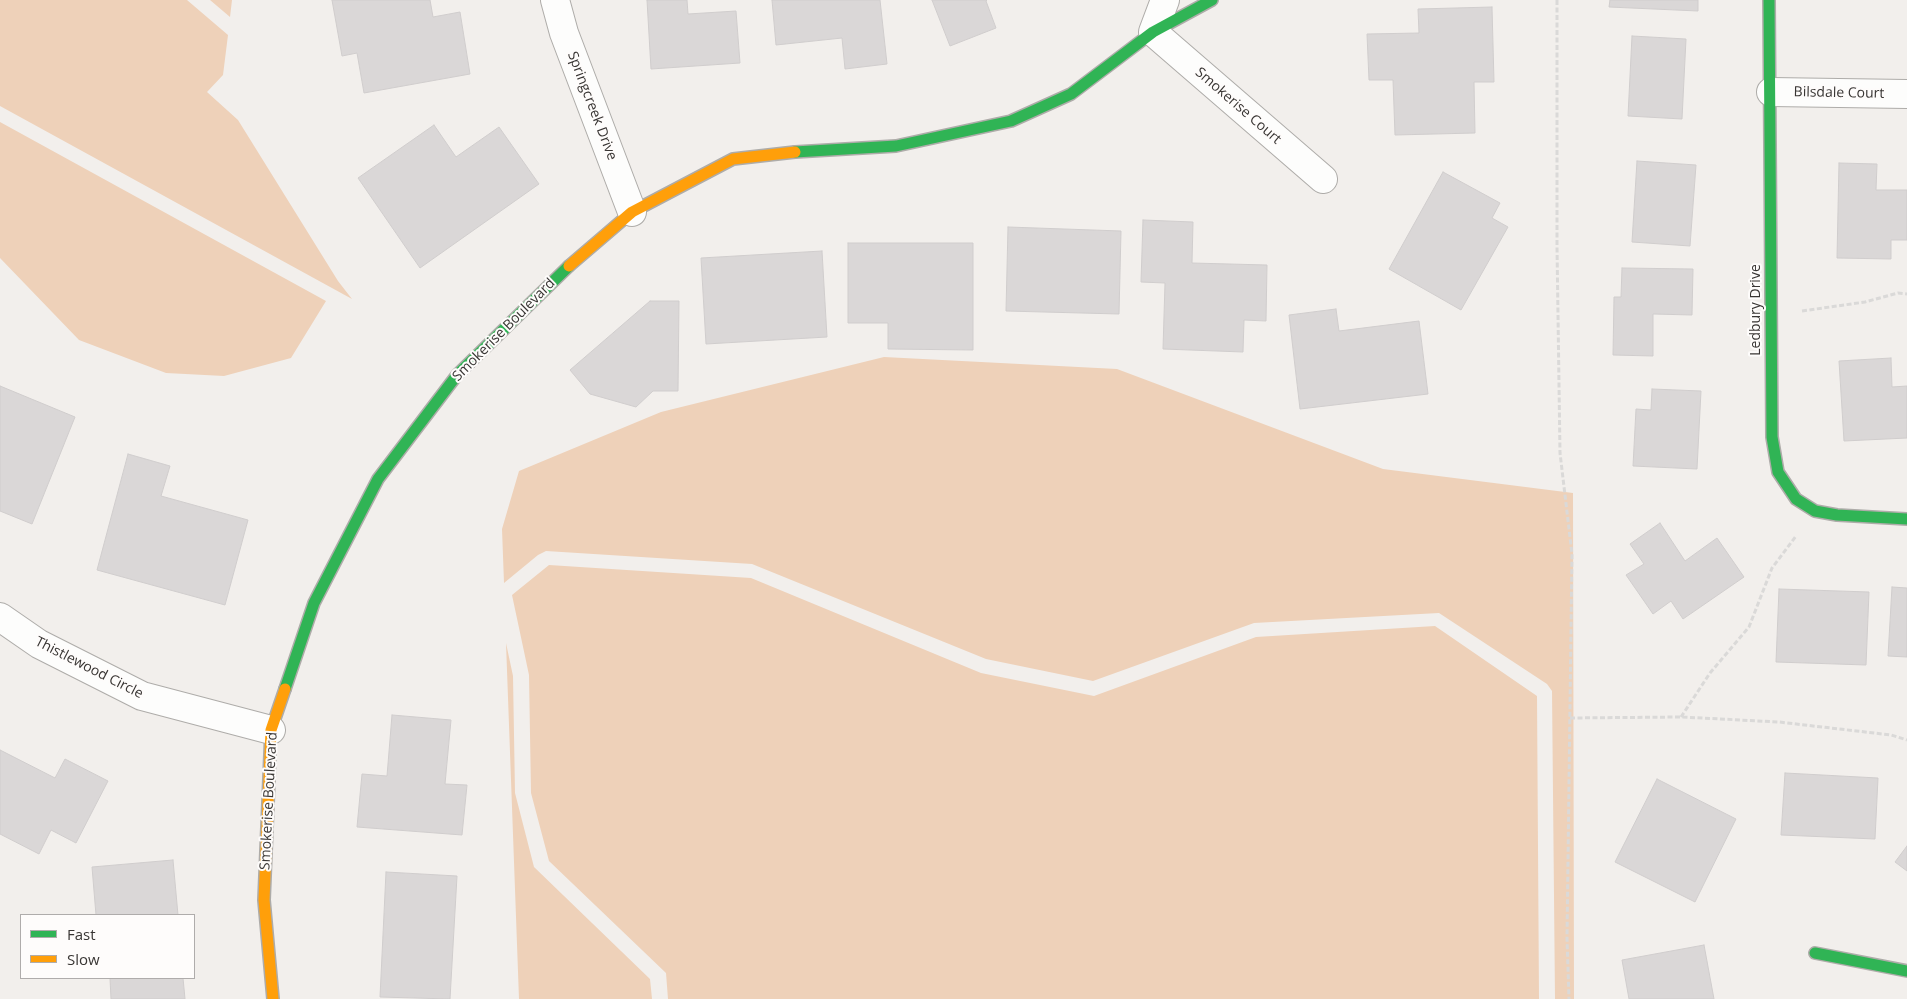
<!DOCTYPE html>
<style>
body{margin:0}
#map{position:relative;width:1907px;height:999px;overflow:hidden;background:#f2efec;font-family:"Open Sans",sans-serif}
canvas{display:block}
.legend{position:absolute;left:20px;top:914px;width:175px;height:65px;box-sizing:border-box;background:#fefcfb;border:1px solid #afacab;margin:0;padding:6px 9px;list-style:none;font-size:15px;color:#383533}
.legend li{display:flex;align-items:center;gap:10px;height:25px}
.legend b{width:25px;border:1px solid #afacab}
</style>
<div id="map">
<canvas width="1907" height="999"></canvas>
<ul class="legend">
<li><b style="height:6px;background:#30b455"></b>Fast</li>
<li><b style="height:6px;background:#ff9f0a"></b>Slow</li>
</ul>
</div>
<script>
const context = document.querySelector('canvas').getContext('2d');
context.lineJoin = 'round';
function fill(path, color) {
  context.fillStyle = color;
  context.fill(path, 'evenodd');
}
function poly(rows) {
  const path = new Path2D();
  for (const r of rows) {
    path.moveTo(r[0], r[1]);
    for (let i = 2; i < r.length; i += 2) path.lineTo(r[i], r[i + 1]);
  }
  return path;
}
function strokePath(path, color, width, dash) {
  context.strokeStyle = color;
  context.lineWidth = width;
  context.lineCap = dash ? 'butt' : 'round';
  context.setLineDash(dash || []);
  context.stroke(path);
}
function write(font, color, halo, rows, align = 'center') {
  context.font = font + ' "Open Sans",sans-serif';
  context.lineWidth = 4;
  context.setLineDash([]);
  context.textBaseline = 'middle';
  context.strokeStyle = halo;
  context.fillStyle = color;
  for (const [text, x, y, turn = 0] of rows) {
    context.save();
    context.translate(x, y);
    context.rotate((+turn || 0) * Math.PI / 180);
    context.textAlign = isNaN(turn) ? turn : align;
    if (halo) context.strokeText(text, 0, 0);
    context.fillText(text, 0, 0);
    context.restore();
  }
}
fill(poly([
 [0,0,187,0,228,35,223,75,207,92,238,120,338,281,352,299,0,106],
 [210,0,232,0,230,17],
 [0,122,326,301,291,358,224,376,166,373,79,340,0,258],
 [884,357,1117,369,1383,469,1573,493,1574,999,1555,999,1552,691,1547,684,1439,613,1254,623,1093,681,986,659,752,564,546,551,538,555,504,583,502,529,519,471,661,412],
 [549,565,751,578,981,673,1094,696,1256,637,1435,626,1537,696,1539,999,668,999,666,973,549,861,531,793,529,675,512,595],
 [506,643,513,676,515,793,534,867,650,979,652,999,519,999]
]), '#eed1b9');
const building = poly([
 [332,0,430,0,433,17,460,12,470,74,364,93,357,53,342,56,332,0],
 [647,0,687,0,688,14,736,11,740,63,651,69,647,0],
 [772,0,880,0,887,64,845,69,842,38,776,45,772,0],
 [932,0,987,0,986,1,996,28,950,46,932,0],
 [1610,0,1698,0,1698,11,1609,7,1610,0],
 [1492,7,1494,82,1474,82,1475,133,1395,135,1393,80,1369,80,1367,34,1419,33,1418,9,1492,7],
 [1632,36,1686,39,1682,119,1628,116,1632,36],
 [434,125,456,157,499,127,539,184,420,268,358,178,434,125],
 [1637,161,1696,165,1690,246,1632,242,1637,161],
 [1839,163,1877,164,1876,190,1907,190,1907,240,1891,240,1891,259,1837,258,1839,163],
 [1443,172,1500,203,1492,218,1508,227,1461,310,1389,269,1443,172],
 [1143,220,1193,222,1192,263,1267,265,1266,321,1244,320,1243,352,1163,349,1165,283,1141,282,1143,220],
 [1008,227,1121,231,1119,314,1006,311,1008,227],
 [848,243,973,243,973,350,888,349,888,323,848,323,848,243],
 [822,251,827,337,706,344,701,258,822,251],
 [1622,268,1693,269,1692,315,1653,314,1653,356,1613,355,1614,297,1621,297,1622,268],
 [650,301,679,301,678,391,653,391,636,407,590,394,570,370,650,301],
 [1336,309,1339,331,1419,321,1428,394,1300,409,1289,315,1336,309],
 [1891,358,1892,387,1907,386,1907,438,1844,441,1839,361,1891,358],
 [0,386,75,417,32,524,0,511,0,386],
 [1652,389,1701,391,1697,469,1633,466,1636,409,1651,410,1652,389],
 [128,454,170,466,161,496,248,520,225,605,97,570,128,454],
 [1660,523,1685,561,1717,538,1744,577,1683,619,1671,601,1653,614,1626,575,1644,564,1630,544,1660,523],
 [1892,587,1907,588,1907,657,1888,656,1892,587],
 [1779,589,1869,592,1866,665,1776,662,1779,589],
 [392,715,451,720,445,784,467,785,462,835,357,827,362,774,387,776,392,715],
 [0,750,55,778,65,759,108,781,76,843,51,830,39,854,0,834,0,750],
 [1785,773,1878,778,1875,839,1781,835,1785,773],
 [1657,779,1736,819,1695,902,1615,862,1657,779],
 [1907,846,1907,871,1895,862,1907,846],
 [173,860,178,915,96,915,92,867,173,860],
 [386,872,457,876,450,999,380,997,386,872],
 [1704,945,1714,999,1629,999,1622,960,1704,945],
 [110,978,183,978,185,999,111,999,110,978]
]);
fill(building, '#dad7d7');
strokePath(building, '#d0cdcd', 1);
const street = poly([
 [555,0,564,33,632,212],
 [1165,0,1153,32,1323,179],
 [1771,92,1907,94],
 [0,617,39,644,142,696,271,730]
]);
const fast = poly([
 [1769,0,1772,437,1778,472,1796,499,1815,511,1837,515,1907,519],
 [795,152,896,146,1011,121,1071,94,1153,32,1212,0],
 [285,689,314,603,378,479,457,375,569,266],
 [1815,953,1907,971]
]);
const slow = poly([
 [569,266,632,212,733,159,795,152],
 [273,999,264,900,271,730,285,689]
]);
strokePath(street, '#aeaca9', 30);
strokePath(fast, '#aeaca9', 14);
strokePath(slow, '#aeaca9', 14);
strokePath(poly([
 [1557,0,1557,246,1560,453,1572,554,1567,938,1569,999],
 [1802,311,1865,302,1898,293,1907,294],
 [1681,717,1710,673,1749,627,1772,568,1796,536],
 [1570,718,1681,717,1779,722,1891,735,1907,740]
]), '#dad9d8', 3, [5, 2.5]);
strokePath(street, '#fdfdfc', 28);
strokePath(fast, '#30b455', 11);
strokePath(slow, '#ff9f0a', 11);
write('14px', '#383533', '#fefcfb', [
 ["Bilsdale Court",1839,93,1],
 ["Springcreek Drive",592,106,69],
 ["Smokerise Court",1238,106,41],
 ["Ledbury Drive",1756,310,-90],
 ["Smokerise Boulevard",504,330,-45],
 ["Thistlewood Circle",89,668,27],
 ["Smokerise Boulevard",269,801,-87]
]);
</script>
